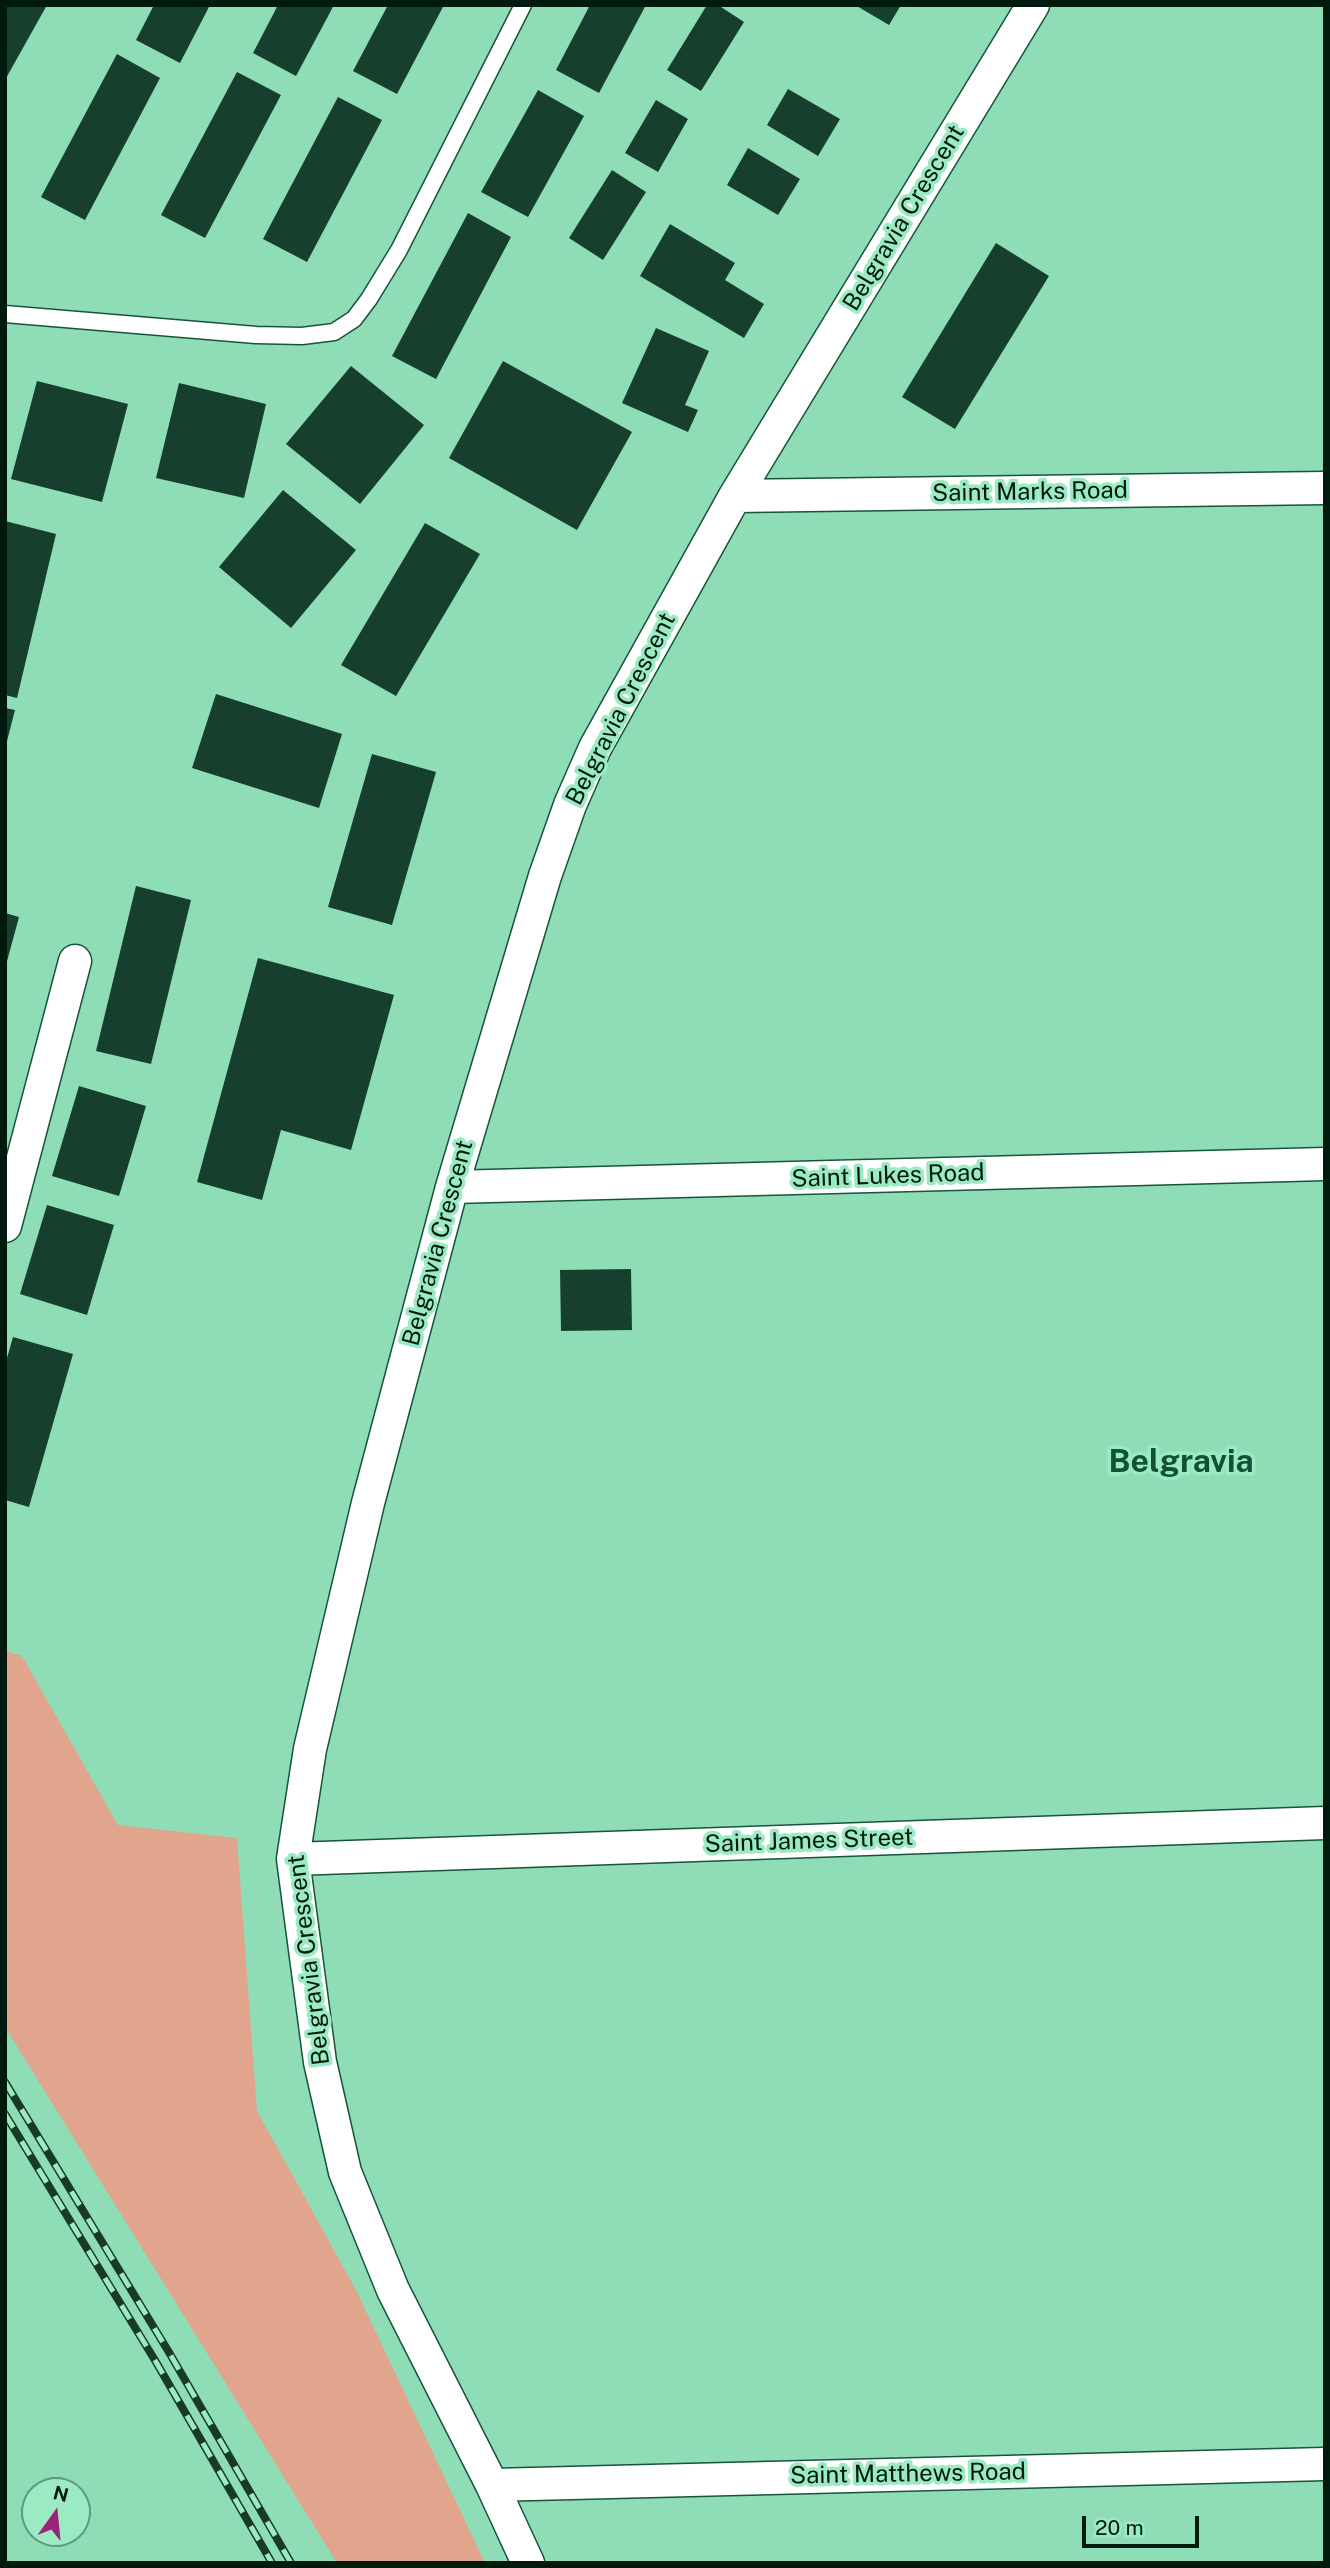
<!DOCTYPE html>
<style>
body{margin:0}
#map{position:relative;width:1330px;height:2568px;overflow:hidden;background:#8fddb6;font-family:"Public Sans",sans-serif}
canvas{display:block}
.frame{position:absolute;inset:0;border:7px solid #001b0e;pointer-events:none}
.north{position:absolute;left:21px;top:2477px;width:70px;height:70px;box-sizing:border-box;background:#9ceac3;border:2px solid #5e977b;border-radius:50%;rotate:15deg;font-size:19px;font-weight:700;line-height:28px;text-align:center;color:#001b0e}
.north::after{content:'';display:block;margin:auto;width:24px;height:32px;background:#9c227a;clip-path:polygon(50% 0,100% 100%,50% 72%,0 100%)}
.scale{position:absolute;left:1082px;top:2516px;width:117px;height:32px;box-sizing:border-box;border:4px solid #001b0e;border-top:0;padding-left:9px;font-size:21px;line-height:24px;white-space:nowrap;color:#001b0e;-webkit-text-stroke:5px #9ceac3;paint-order:stroke}
</style>
<div id="map">
<canvas width="1330" height="2568"></canvas>
<div class="frame"></div>
<div class="north">N</div>
<div class="scale">20 m</div>
</div>
<script>
const context = document.querySelector('canvas').getContext('2d');
context.lineJoin = 'round';
function fill(path, color) {
  context.fillStyle = color;
  context.fill(path, 'evenodd');
}
function poly(rows) {
  const path = new Path2D();
  for (const r of rows) {
    path.moveTo(r[0], r[1]);
    for (let i = 2; i < r.length; i += 2) path.lineTo(r[i], r[i + 1]);
  }
  return path;
}
function strokePath(path, color, width, dash) {
  context.strokeStyle = color;
  context.lineWidth = width;
  context.lineCap = dash ? 'butt' : 'round';
  context.setLineDash(dash || []);
  context.stroke(path);
}
function write(font, color, halo, rows, align = 'center') {
  context.font = font + ' "Public Sans",sans-serif';
  context.lineWidth = 7;
  context.setLineDash([]);
  context.textBaseline = 'middle';
  context.strokeStyle = halo;
  context.fillStyle = color;
  for (const [text, x, y, turn = 0] of rows) {
    context.save();
    context.translate(x, y);
    context.rotate((+turn || 0) * Math.PI / 180);
    context.textAlign = isNaN(turn) ? turn : align;
    if (halo) context.strokeText(text, 0, 0);
    context.fillText(text, 0, 0);
    context.restore();
  }
}
fill(poly([
 [5,1651,22,1656,118,1825,237,1838,257,2111,356,2290,485,2563,337,2563,5,2027]
]), '#e1a58d');
fill(poly([
 [5,5,47,5,5,80],
 [154,5,210,5,180,63,136,40],
 [278,5,334,5,296,76,253,53],
 [388,5,444,5,397,94,353,71],
 [590,5,646,5,599,93,556,70],
 [707,5,718,5,744,22,701,91,667,70],
 [855,5,901,5,889,25],
 [117,54,160,78,85,220,41,197],
 [237,72,281,95,205,238,161,215],
 [788,89,840,119,818,156,767,125],
 [538,90,584,116,528,217,481,192],
 [338,97,382,120,307,262,263,239],
 [656,100,688,119,658,172,625,153],
 [748,148,800,179,778,215,727,185],
 [612,170,646,192,603,260,569,238],
 [468,213,511,237,436,379,392,356],
 [670,224,735,263,725,280,764,304,744,338,640,276],
 [996,243,1049,276,955,429,902,397],
 [656,328,709,351,685,405,698,410,688,432,622,403],
 [503,361,632,432,577,530,449,458],
 [351,366,424,425,360,504,286,444],
 [37,381,128,404,102,502,11,479],
 [179,383,266,404,244,498,156,478],
 [283,490,356,550,291,628,219,567],
 [5,521,56,534,17,698,5,695],
 [425,523,480,554,396,696,341,665],
 [216,694,342,734,319,808,192,768],
 [5,708,15,710,6,745,5,745],
 [372,754,436,772,392,925,328,907],
 [136,886,191,900,151,1064,96,1051],
 [5,913,19,917,6,965,5,965],
 [258,958,394,995,351,1150,281,1130,262,1200,197,1182],
 [79,1086,146,1106,119,1196,52,1176],
 [47,1205,114,1225,87,1315,20,1294],
 [631,1269,632,1330,561,1331,560,1270],
 [13,1337,73,1354,29,1507,5,1500,5,1365]
]), '#163f2d');
const lane = poly([
 [5,314,256,335,302,336,334,332,354,319,369,299,399,250,523,5]
]);
const street = poly([
 [735,496,1325,488],
 [452,1187,1325,1164],
 [5,1226,75,961],
 [293,1859,1325,1823],
 [492,2485,1325,2464],
 [528,2563,492,2485,393,2290,345,2172,320,2062,293,1859,310,1749,368,1503,452,1187,545,876,570,805,595,748,735,496,1033,5]
]);
strokePath(lane, '#17543b', 19);
strokePath(street, '#17543b', 35);
strokePath(lane, '#fff', 16);
strokePath(street, '#fff', 32);
const rail = poly([
 [5,2082,170,2354,291,2563],
 [5,2114,156,2362,272,2563]
]);
strokePath(rail, '#173a29', 8);
strokePath(rail, '#9ceac3', 5, [16]);
write('24px', '#001b0e', '#9ceac3', [
 ["Belgravia Crescent",904,218,-59],
 ["Saint Marks Road",1030,492,-1],
 ["Belgravia Crescent",621,709,-63],
 ["Saint Lukes Road",888,1176,-2],
 ["Belgravia Crescent",438,1243,-75],
 ["Saint James Street",809,1841,-2],
 ["Belgravia Crescent",309,1960,-97],
 ["Saint Matthews Road",908,2474,-1]
]);
write('bold 32px', '#125037', '#9ceac3', [
 ["Belgravia",1181,1462]
]);
</script>
